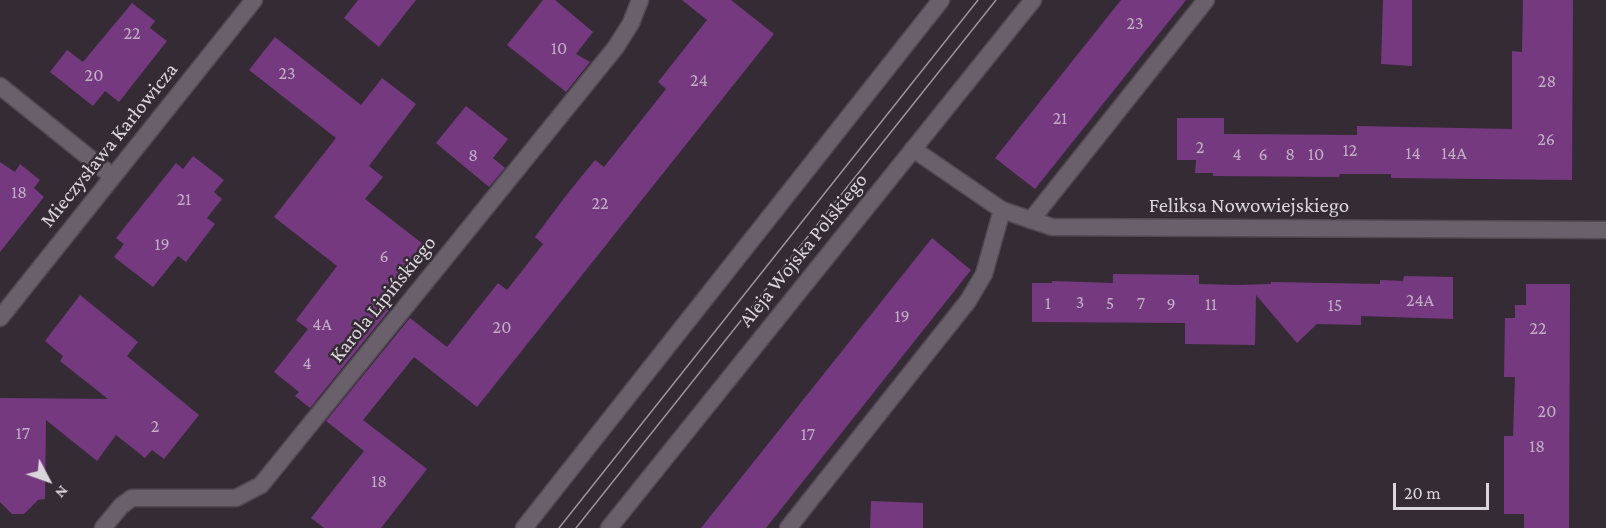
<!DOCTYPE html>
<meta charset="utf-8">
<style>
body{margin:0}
#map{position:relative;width:1606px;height:528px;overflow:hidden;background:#342b35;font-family:"Crimson Pro",serif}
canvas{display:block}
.north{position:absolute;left:18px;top:450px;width:60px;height:60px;-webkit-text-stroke:4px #342b35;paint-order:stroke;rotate:131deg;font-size:16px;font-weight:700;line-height:24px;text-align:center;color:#dbd5dc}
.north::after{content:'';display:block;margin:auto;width:21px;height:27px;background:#dbd5dc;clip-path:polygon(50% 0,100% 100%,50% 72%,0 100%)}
.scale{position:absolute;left:1393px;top:483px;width:96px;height:27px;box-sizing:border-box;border:3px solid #dbd5dc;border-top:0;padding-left:8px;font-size:18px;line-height:21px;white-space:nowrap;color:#dbd5dc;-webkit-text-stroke:4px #342b35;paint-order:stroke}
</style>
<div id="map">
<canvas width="1606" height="528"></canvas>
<div class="north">N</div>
<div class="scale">20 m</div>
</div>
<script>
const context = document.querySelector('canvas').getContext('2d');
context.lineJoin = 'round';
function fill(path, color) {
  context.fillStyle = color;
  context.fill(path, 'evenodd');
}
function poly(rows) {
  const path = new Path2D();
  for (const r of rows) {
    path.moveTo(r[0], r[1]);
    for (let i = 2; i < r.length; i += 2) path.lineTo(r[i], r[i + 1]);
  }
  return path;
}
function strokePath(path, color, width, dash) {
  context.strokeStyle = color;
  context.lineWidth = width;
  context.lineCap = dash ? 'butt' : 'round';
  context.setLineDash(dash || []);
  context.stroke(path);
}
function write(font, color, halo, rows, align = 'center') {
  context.font = font + ' "Crimson Pro",serif';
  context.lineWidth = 5;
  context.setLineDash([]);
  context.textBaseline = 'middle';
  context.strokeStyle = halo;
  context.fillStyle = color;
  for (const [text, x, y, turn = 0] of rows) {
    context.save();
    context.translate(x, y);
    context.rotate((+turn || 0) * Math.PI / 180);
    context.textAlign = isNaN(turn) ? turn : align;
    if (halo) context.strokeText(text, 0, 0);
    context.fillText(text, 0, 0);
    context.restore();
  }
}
fill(poly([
 [358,0,416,0,379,47,344,18],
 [543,0,555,0,593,32,576,54,590,62,566,92,507,45],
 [682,0,731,0,774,34,477,407,414,357,363,420,427,469,381,528,324,528,311,518,364,451,326,421,410,318,447,347,498,283,507,290,543,244,535,237,568,193,595,160,604,167,666,89,658,82,707,20],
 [1121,0,1186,0,1035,189,995,158],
 [1383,0,1412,0,1412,66,1381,64],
 [1523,0,1573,0,1572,180,1391,178,1391,174,1340,174,1339,177,1213,176,1213,173,1195,173,1196,160,1177,160,1177,118,1224,118,1224,134,1357,135,1357,126,1512,129,1512,51,1522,52],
 [132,3,155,21,150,28,167,41,119,102,105,91,93,106,50,72,67,50,83,62],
 [275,37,361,105,382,78,416,104,369,166,383,177,365,199,423,244,383,295,394,304,310,408,295,396,299,392,274,372,308,329,296,320,337,266,274,217,336,138,249,70],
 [466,106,508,139,493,158,505,168,489,187,436,143],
 [193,156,224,180,214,192,222,199,207,218,215,224,186,262,178,256,153,287,114,257,124,244,116,238,176,163,183,169],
 [0,162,15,172,20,164,40,180,34,188,44,197,0,252],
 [932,238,971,270,766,528,701,528],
 [1113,274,1199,275,1199,284,1237,285,1271,284,1271,282,1380,284,1380,280,1403,281,1404,276,1453,277,1453,319,1361,316,1361,325,1317,324,1297,343,1256,295,1255,345,1185,344,1185,323,1032,322,1032,283,1052,283,1052,281,1113,283],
 [1526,284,1570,284,1569,528,1524,528,1524,514,1504,514,1504,436,1513,436,1515,377,1504,377,1505,318,1515,318,1515,305,1526,305],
 [80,295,138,342,127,356,199,415,164,459,152,450,145,458,116,435,97,461,46,420,45,499,38,500,24,514,12,514,0,502,0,398,108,399,60,361,63,356,45,341],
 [871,501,923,503,923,528,870,528]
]), '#75397f');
const service = poly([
 [1031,220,1206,0],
 [103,528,121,506,132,498,236,498,261,485,616,47,631,23,640,0],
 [788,528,968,301,984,274,1002,210]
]);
const minor = poly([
 [0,86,112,176],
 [913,149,1002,210,1052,227,1606,230],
 [0,318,254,0]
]);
const tertiary = poly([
 [524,528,941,0],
 [609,528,1033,0]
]);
strokePath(service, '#514a52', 19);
strokePath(minor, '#514a52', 19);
strokePath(tertiary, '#514a52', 19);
strokePath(service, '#6a606b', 16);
strokePath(minor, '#6a606b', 16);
strokePath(tertiary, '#6a606b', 16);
strokePath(poly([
 [559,528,978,0],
 [576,528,996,0]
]), '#9c959d', 1.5);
write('18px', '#c2aec5', null, [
 ["23",1135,23],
 ["22",132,33],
 ["10",559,48],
 ["23",287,73],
 ["20",94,75],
 ["24",699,80],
 ["28",1547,81],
 ["21",1060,118],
 ["26",1546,139],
 ["2",1200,147],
 ["12",1350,150],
 ["14",1413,153],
 ["14A",1454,153],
 ["4",1237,154],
 ["6",1263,154],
 ["8",1290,154],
 ["10",1316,154],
 ["8",473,155],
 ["18",19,192],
 ["21",184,199],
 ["22",600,203],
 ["19",162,244],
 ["6",384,256],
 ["24A",1420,300],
 ["3",1080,302],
 ["1",1048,303],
 ["5",1110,303],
 ["7",1141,303],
 ["9",1171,304],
 ["11",1211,304],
 ["15",1335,305],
 ["19",902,316],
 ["4A",322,324],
 ["20",502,327],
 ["22",1538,328],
 ["4",307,363],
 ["20",1547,411],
 ["2",155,426],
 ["17",23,433],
 ["17",808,434],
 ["18",1537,446],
 ["18",379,481]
]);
write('21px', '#dbd5dc', '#342b35', [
 ["Mieczysława Karłowicza",109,145,-51],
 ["Feliksa Nowowiejskiego",1249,206],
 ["Aleja Wojska Polskiego",803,250,-51],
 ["Karola Lipińskiego",383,299,-51]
]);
</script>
